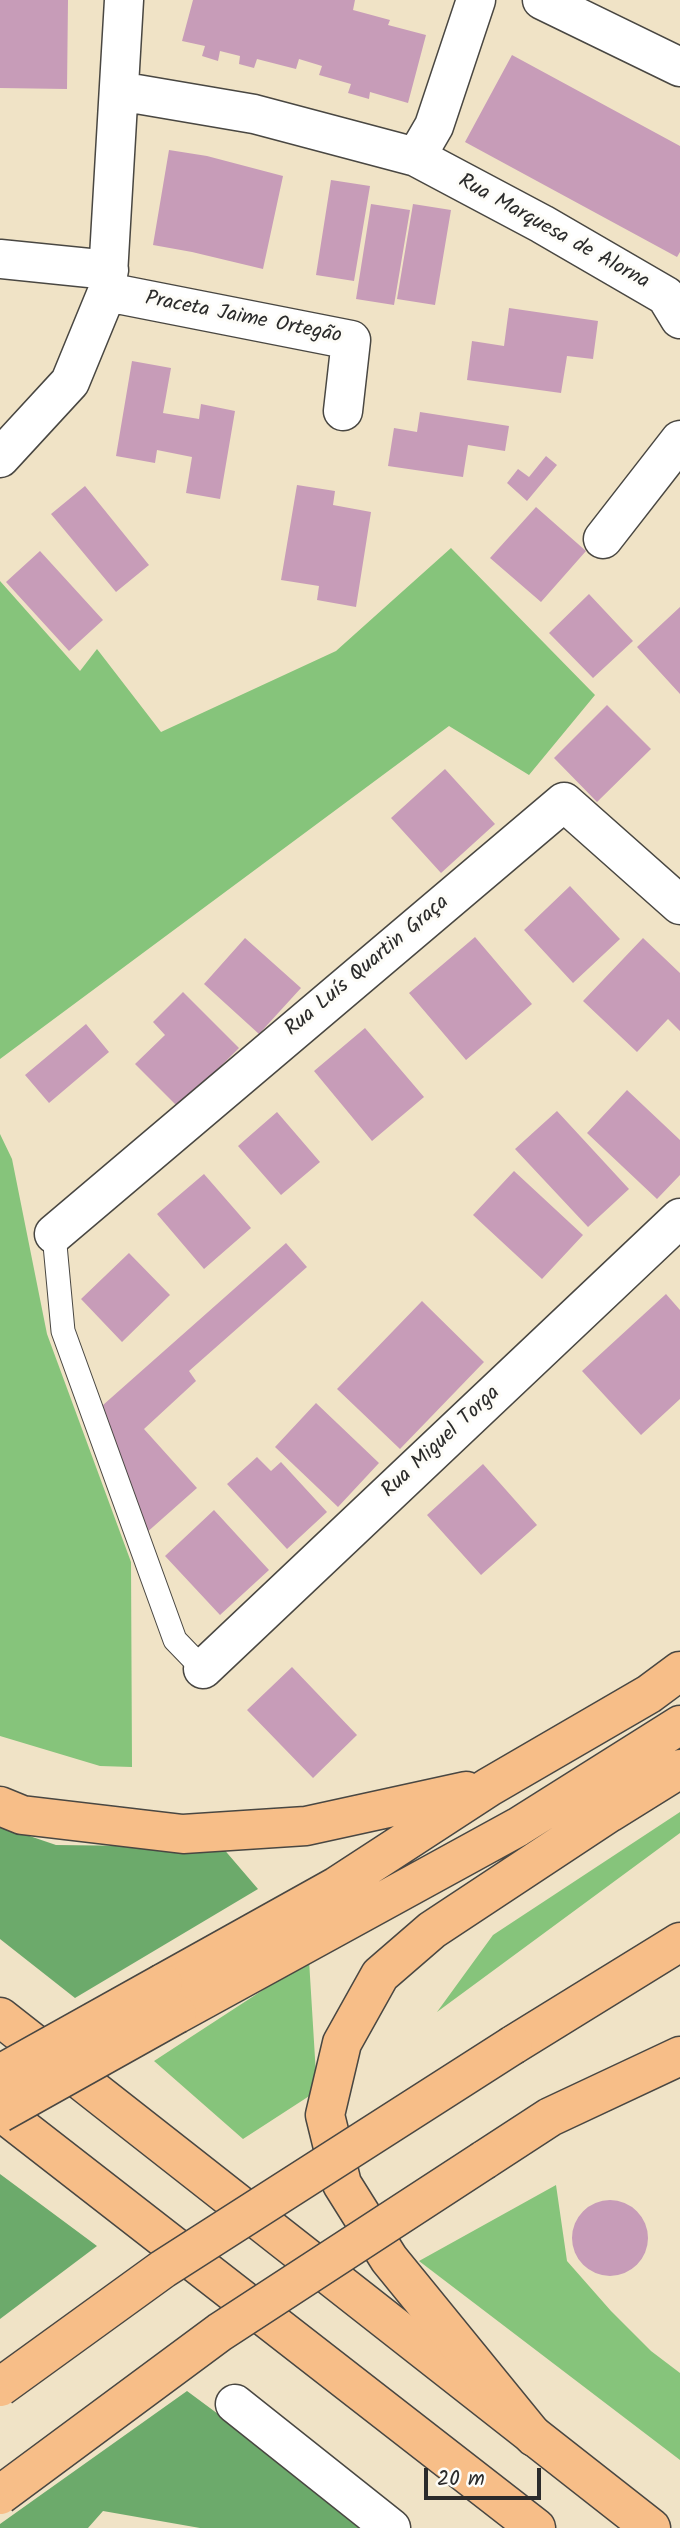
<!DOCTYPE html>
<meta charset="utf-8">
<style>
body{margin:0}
#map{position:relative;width:680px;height:2528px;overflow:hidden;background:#f0e3c6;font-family:Kalam,sans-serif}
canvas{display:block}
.scale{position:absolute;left:424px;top:2468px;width:117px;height:32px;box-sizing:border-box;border:4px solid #2b2b2b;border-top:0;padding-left:9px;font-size:21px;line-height:24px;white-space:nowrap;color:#2b2b2b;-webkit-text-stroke:5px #fdfcf7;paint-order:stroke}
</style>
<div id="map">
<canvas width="680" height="2528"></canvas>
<div class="scale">20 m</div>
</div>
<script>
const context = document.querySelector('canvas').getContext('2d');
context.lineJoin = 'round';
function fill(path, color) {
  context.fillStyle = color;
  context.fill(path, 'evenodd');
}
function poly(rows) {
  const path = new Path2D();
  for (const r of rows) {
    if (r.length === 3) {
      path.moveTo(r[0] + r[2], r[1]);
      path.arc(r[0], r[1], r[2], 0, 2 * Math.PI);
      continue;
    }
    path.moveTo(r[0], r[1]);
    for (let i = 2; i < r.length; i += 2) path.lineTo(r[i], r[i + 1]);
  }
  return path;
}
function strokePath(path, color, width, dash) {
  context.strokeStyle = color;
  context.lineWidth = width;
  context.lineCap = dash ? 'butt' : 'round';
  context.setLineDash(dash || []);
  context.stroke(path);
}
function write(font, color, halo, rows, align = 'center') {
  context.font = font + ' Kalam,sans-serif';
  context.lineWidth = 6;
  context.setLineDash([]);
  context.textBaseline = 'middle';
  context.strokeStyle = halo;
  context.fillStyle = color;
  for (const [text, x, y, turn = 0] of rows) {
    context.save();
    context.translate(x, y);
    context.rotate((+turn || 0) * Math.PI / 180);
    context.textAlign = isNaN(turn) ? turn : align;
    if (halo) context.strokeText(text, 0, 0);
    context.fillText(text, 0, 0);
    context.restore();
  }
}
fill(poly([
 [451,548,595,695,529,775,449,726,0,1059,0,581,80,671,97,649,161,732,336,651],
 [0,1134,12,1159,47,1334,131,1562,132,1767,100,1766,0,1736],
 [680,1812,680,1833,437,2012,493,1935],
 [309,1960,317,2091,243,2139,154,2061],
 [556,2185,567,2261,611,2311,651,2351,680,2373,680,2460,419,2261]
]), '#86c47b');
fill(poly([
 [0,1826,56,1845,222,1847,258,1889,75,1998,0,1939],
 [0,2174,97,2246,0,2319],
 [187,2391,372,2528,200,2528,103,2511,88,2528,0,2528,0,2524]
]), '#6caa6b');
fill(poly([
 [0,0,68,0,67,89,0,88],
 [193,0,355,0,353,10,390,20,388,25,426,35,408,103,370,92,369,99,348,93,351,84,319,75,322,66,299,59,296,69,257,59,254,68,239,64,240,56,220,51,218,61,202,56,205,46,182,41],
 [512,55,680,146,680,252,677,257,465,142],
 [169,150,207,156,283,176,263,269,192,252,153,245],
 [331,180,370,186,354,281,316,275],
 [371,204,410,210,394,305,356,299],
 [413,204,451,210,435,305,397,299],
 [509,308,598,321,593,359,567,356,561,393,467,380,472,341,504,346],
 [132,361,171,368,163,413,199,419,201,404,235,411,220,499,186,493,192,457,157,450,155,463,116,456],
 [420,412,509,426,505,451,468,445,463,477,388,466,394,428,417,432],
 [546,456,557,465,527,501,507,483,518,469,529,477],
 [297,485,335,491,333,505,371,512,356,607,317,600,319,586,281,580],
 [85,486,149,565,116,592,51,514],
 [536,507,586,551,541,602,490,558],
 [40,551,103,620,69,651,6,582],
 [589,594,633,641,593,678,549,633],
 [680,607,680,694,637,647],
 [607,705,651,749,597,802,554,758],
 [445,769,495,824,441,873,391,818],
 [570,886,620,939,573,983,524,930],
 [475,937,532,1004,466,1060,409,993],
 [245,938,301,988,259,1034,204,984],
 [643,938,680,973,680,1031,668,1019,637,1052,583,1001],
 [183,992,239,1048,179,1108,135,1064,165,1035,153,1022],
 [86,1024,109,1052,49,1103,25,1075],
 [365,1028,424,1097,372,1141,314,1071],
 [627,1090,680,1140,680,1175,657,1199,587,1133],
 [557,1111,629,1189,588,1227,515,1149],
 [277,1112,320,1162,281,1195,238,1146],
 [514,1171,583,1235,542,1279,473,1215],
 [204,1174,251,1228,204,1269,157,1214],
 [286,1243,307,1267,189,1371,196,1381,144,1429,197,1488,145,1534,94,1413],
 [129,1253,170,1295,122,1342,81,1299],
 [666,1294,680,1310,680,1399,641,1435,582,1371],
 [422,1301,484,1362,400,1449,337,1389],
 [316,1403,379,1463,338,1507,275,1447],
 [257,1457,271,1471,281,1462,327,1512,287,1549,227,1484],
 [483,1464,537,1525,481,1575,427,1515],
 [214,1510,269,1570,220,1615,165,1556],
 [292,1667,357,1735,313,1778,247,1710],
 [610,2238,38]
]), '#c79cb8');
const service = poly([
 [54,1234,63,1331,175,1640,203,1669]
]);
const minor = poly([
 [542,0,680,67],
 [119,91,254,114,416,157,434,126,476,0],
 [416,157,542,224,666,296,680,319],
 [0,259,109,270],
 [107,292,351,340,343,411],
 [0,458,70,382,107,292,124,0],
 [603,539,680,440],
 [54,1234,564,802,680,905],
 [203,1669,680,1218],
 [235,2404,391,2528]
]);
const trunk = poly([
 [0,2017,651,2528],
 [0,2111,536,2528]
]);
const motorway = poly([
 [0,1806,22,1815,183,1834,306,1826,466,1791],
 [163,1983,337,1886,489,1787,649,1694,680,1671],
 [177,2014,518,1827,680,1725],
 [513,2045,680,1942],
 [484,2160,550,2117,680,2056],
 [534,2437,389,2259,342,2184,325,2115,342,2043,380,1975,432,1930,609,1813,680,1769]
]);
strokePath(service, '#494742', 25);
strokePath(minor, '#494742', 41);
strokePath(trunk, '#494742', 41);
strokePath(motorway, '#494742', 41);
strokePath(service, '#fff', 23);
strokePath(minor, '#fff', 38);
strokePath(trunk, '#f7be88', 38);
strokePath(motorway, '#f7be88', 38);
const motorwayBridge = poly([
 [0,2074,163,1983],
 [0,2113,177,2014],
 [0,2387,163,2269,513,2045],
 [0,2495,220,2332,484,2160]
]);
strokePath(motorwayBridge, '#494742', 41, []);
strokePath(motorwayBridge, '#f7be88', 38);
write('21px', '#2b2b2b', '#fdfcf7', [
 ["Rua Marquesa de Alorna",553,233,29],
 ["Praceta Jaime Ortegão",243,319,11],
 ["Rua Luís Quartin Graça",368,967,-40],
 ["Rua Miguel Torga",442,1443,-43]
]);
</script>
